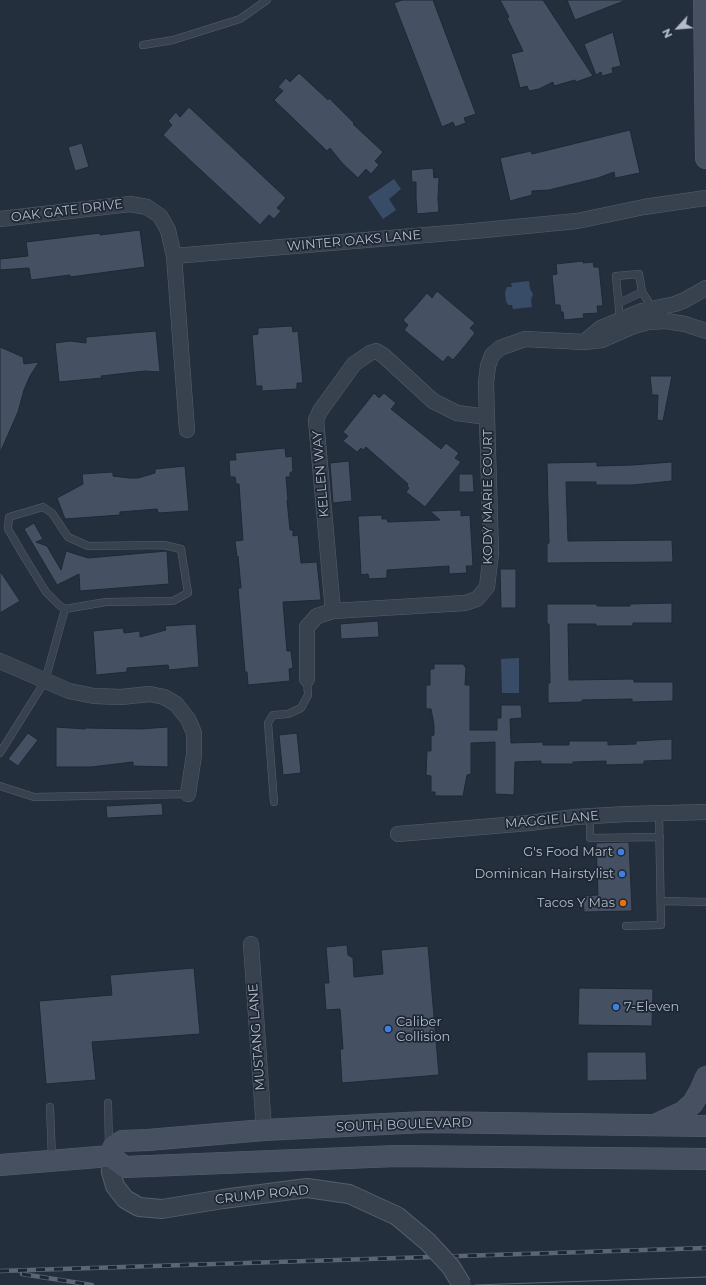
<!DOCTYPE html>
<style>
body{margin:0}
#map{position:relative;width:706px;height:1285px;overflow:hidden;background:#242f3e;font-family:Montserrat,sans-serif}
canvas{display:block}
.north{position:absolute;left:658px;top:8px;width:40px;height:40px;-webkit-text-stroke:3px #1d2633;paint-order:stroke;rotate:244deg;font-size:11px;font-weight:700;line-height:16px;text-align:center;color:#b4bcc9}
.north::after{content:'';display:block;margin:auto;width:14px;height:18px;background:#b4bcc9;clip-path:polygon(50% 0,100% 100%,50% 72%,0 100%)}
</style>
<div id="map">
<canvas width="706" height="1285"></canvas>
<div class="north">N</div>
</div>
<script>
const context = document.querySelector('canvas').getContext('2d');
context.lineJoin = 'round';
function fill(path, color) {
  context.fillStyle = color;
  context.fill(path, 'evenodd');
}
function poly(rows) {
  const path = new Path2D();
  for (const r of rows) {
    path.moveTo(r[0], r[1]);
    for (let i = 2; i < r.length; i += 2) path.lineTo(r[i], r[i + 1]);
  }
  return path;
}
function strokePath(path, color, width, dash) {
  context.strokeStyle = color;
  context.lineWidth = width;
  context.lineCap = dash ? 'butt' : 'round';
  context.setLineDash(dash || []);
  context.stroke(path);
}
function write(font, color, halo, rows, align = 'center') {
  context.font = font + ' Montserrat,sans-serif';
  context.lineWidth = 3.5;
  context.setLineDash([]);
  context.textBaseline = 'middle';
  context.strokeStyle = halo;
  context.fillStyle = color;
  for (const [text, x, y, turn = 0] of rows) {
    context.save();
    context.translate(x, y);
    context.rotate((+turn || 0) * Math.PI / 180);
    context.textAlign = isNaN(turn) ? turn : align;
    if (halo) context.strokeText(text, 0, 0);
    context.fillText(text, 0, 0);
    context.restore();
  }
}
fill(poly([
 [394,179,401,189,389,199,396,210,383,219,368,197],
 [529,281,530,289,533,294,531,300,532,307,513,309,512,305,508,305,506,301,505,292,507,287,512,287,511,283],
 [519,658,519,693,502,693,501,659]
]), '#394c67');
const building = poly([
 [402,0,433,0,476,114,464,118,466,123,455,127,453,122,442,127,394,3,402,0],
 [500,0,543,0,593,76,576,82,575,80,554,86,553,82,539,89,529,91,527,86,520,88,511,54,523,51,507,18,509,17,500,0],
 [567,0,624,0,624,1,575,20,567,0],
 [613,32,621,66,612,68,613,73,602,76,601,72,596,75,584,44,613,32],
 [299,73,328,100,329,98,354,123,353,124,383,152,375,161,379,165,371,174,366,169,358,178,342,163,330,148,327,151,274,100,283,91,278,87,286,78,290,82,299,73],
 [189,107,286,198,277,208,281,211,274,219,269,215,260,225,163,135,172,125,168,121,176,112,180,117,189,107],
 [630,130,640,173,615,178,614,172,598,178,549,190,532,191,532,195,510,201,500,158,531,151,532,154,630,130],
 [82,143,89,167,75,171,68,147,82,143],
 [433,168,434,178,439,177,438,199,439,212,417,214,416,198,416,182,412,182,411,170,433,168],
 [140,230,145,267,70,277,70,275,31,280,29,268,0,270,0,259,28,256,26,242,100,233,100,235,140,230],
 [583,261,583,263,593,262,594,267,599,267,603,306,597,306,598,313,583,314,584,318,564,320,563,312,561,312,560,305,555,305,552,275,557,274,556,264,583,261],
 [437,291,475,323,470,328,475,333,464,347,453,360,448,356,443,362,404,330,408,325,403,320,414,308,427,293,432,298,437,291],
 [292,326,293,332,298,331,303,383,297,383,297,389,262,391,262,386,256,386,252,335,258,334,258,328,292,326],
 [156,331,160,372,145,371,101,376,102,378,59,382,55,343,70,341,86,343,86,337,156,331],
 [0,347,23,357,24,364,39,362,30,376,24,390,18,412,0,453,0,347],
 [650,376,672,376,663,421,657,420,658,395,652,395,650,376],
 [374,393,379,398,384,393,396,403,391,409,441,449,446,443,459,453,455,458,461,462,425,507,406,492,409,488,407,486,408,484,366,447,363,450,361,448,357,452,343,441,348,436,343,432,374,393],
 [285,448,286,457,292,456,293,471,290,473,290,477,286,477,288,500,287,500,290,530,293,530,293,536,298,535,301,563,317,562,321,600,283,602,287,651,291,651,293,668,289,669,290,681,248,685,247,672,245,672,238,588,241,588,238,556,237,557,235,541,243,540,241,513,239,484,236,484,235,477,230,477,229,460,236,460,235,453,285,448],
 [349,461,352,501,333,503,330,463,349,461],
 [597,462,597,466,632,465,672,462,672,481,633,485,596,485,596,482,566,482,568,541,672,540,673,562,547,563,547,544,549,543,547,463,597,462],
 [185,466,189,511,158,513,157,509,120,512,120,515,65,519,57,498,83,484,82,474,113,472,113,476,130,478,138,478,155,473,155,469,185,466],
 [459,474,473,474,474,492,459,492,459,474],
 [461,510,461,516,470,515,473,566,466,566,467,573,449,574,449,566,387,570,387,578,369,579,368,574,361,575,358,516,382,515,382,519,387,519,388,522,440,520,430,511,461,510],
 [34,523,43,539,36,542,47,546,61,570,66,551,88,558,167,551,169,584,80,591,79,574,57,585,24,529,34,523],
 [500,569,516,569,516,608,501,608,500,569],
 [0,571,20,601,0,613,0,571],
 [672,603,672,623,633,623,633,626,596,626,596,624,568,624,569,680,634,679,634,682,673,682,673,701,632,702,632,699,582,700,582,702,548,703,548,683,550,683,549,624,547,624,547,604,597,604,597,606,630,606,630,604,672,603],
 [378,621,379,637,341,639,340,624,378,621],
 [196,624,199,667,169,670,168,665,127,668,127,672,96,675,93,631,123,628,124,633,140,631,140,637,166,630,165,626,196,624],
 [434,664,463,664,466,668,465,685,470,685,470,730,497,730,497,718,501,718,501,705,521,705,522,718,510,719,511,743,543,742,543,745,569,745,569,741,608,741,608,745,636,744,636,741,672,739,672,760,644,761,644,764,606,765,606,761,573,762,573,764,541,764,541,761,515,762,514,795,495,794,495,742,471,743,471,774,467,775,463,796,435,796,435,792,431,792,431,776,426,775,427,751,431,751,431,736,434,735,434,725,431,709,426,709,426,685,430,685,430,669,434,669,434,664],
 [56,727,85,729,85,728,140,729,168,727,168,767,133,766,133,762,91,767,56,767,56,727],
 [28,733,38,740,18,766,8,759,28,733],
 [297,733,301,773,283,775,279,735,297,733],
 [162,803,163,815,107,818,106,806,162,803],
 [629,842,632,911,584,912,583,896,598,895,596,843,629,842],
 [347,945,348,955,353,958,354,977,383,974,381,950,428,946,439,1075,342,1083,340,1049,343,1049,340,1009,326,1010,324,983,329,983,326,947,347,945],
 [194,968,200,1034,92,1042,96,1080,46,1084,39,1001,112,995,110,975,194,968],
 [579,988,653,989,652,1026,578,1025,579,988],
 [587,1052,646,1052,647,1080,587,1081,587,1052]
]);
fill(building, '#455162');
strokePath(building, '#1f2835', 1);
const service = poly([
 [143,45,173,40,240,19,267,0],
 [619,303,642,292],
 [620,320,616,276,639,274,642,292,648,301,649,310],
 [0,753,45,681,65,609,106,602,173,601,188,593,181,549,164,545,88,546,68,537,52,513,43,507,9,517,8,529,25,558,46,592,59,605,65,609],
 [0,786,34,797,188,794],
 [274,802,268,723,273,715,288,714,301,708,308,695,307,679],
 [590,816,590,838,660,837],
 [661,901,706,902],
 [626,926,661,925,659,813],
 [108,1103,109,1146],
 [50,1107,52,1159]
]);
const minor = poly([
 [0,219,130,204,147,207,160,216,168,230,174,256],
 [584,342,601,328,642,311,675,304,685,300,706,288],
 [187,430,174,256,474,231,577,221,644,207,706,198],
 [333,611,316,420,320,411,354,364,370,353,376,351,383,355,433,401,457,413,487,417],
 [0,661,69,691,94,696,121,697,150,694,164,697,176,704,188,719,194,733,194,755,188,794],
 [307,679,307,627,317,616,333,611,465,603,477,599,487,587,491,553,486,383,488,366,492,355,500,348,525,339,584,342,602,340,634,326,648,322,666,321,685,324,706,331],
 [398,834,529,823,575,817,627,814,706,812],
 [251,944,264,1130]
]);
const tertiary = poly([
 [110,1156,111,1172,115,1186,125,1199,139,1207,162,1209,223,1199,307,1188,349,1194,397,1216]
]);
const secondary = poly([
 [704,0,706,158],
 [659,1123,683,1112,693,1103,700,1091,706,1077],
 [110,1156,114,1146,122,1141,148,1140,264,1130,425,1122,706,1126],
 [0,1165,110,1156,125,1167,396,1156,706,1159]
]);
strokePath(service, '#565f6c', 8);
strokePath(minor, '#565f6c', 16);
strokePath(tertiary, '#565f6c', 20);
strokePath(secondary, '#565f6c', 22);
strokePath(service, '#38414e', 7);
strokePath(minor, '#38414e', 15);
strokePath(tertiary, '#38414e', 18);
strokePath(secondary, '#465061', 21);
strokePath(poly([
 [475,1285,706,1277]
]), '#5a6575', 1);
const rail = poly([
 [0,1271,706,1248],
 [22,1274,92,1285]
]);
strokePath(rail, '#5a6575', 4.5);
strokePath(rail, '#1d2633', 3, [9]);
const tertiaryBridge = poly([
 [397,1216,428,1242,451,1267,462,1285]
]);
strokePath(tertiaryBridge, '#565f6c', 20, []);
strokePath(tertiaryBridge, '#38414e', 18);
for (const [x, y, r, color] of [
 [621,852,4,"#3f7fe0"],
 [622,874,4,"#3f7fe0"],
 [623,903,4,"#e8710a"],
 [616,1007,4,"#3f7fe0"],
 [388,1029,4,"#3f7fe0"]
]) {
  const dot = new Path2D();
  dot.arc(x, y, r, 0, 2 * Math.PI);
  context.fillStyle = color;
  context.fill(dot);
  strokePath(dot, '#1d2633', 1.5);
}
write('13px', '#b4bcc9', '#1d2633', [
 ["OAK GATE DRIVE",67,211,-7],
 ["WINTER OAKS LANE",354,241,-5],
 ["KELLEN WAY",321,474,-95],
 ["KODY MARIE COURT",488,497,-90],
 ["MAGGIE LANE",552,820,-5],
 ["MUSTANG LANE",257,1037,-94],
 ["SOUTH BOULEVARD",404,1125,-2],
 ["CRUMP ROAD",262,1195,-6]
]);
write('13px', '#b4bcc9', '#1d2633', [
 ["G's Food Mart",613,852],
 ["Dominican Hairstylist",614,874],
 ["Tacos Y Mas",615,903],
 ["7-Eleven",624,1007,"left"],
 ["Caliber",396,1022,"left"],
 ["Collision",396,1037,"left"]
], 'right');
</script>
